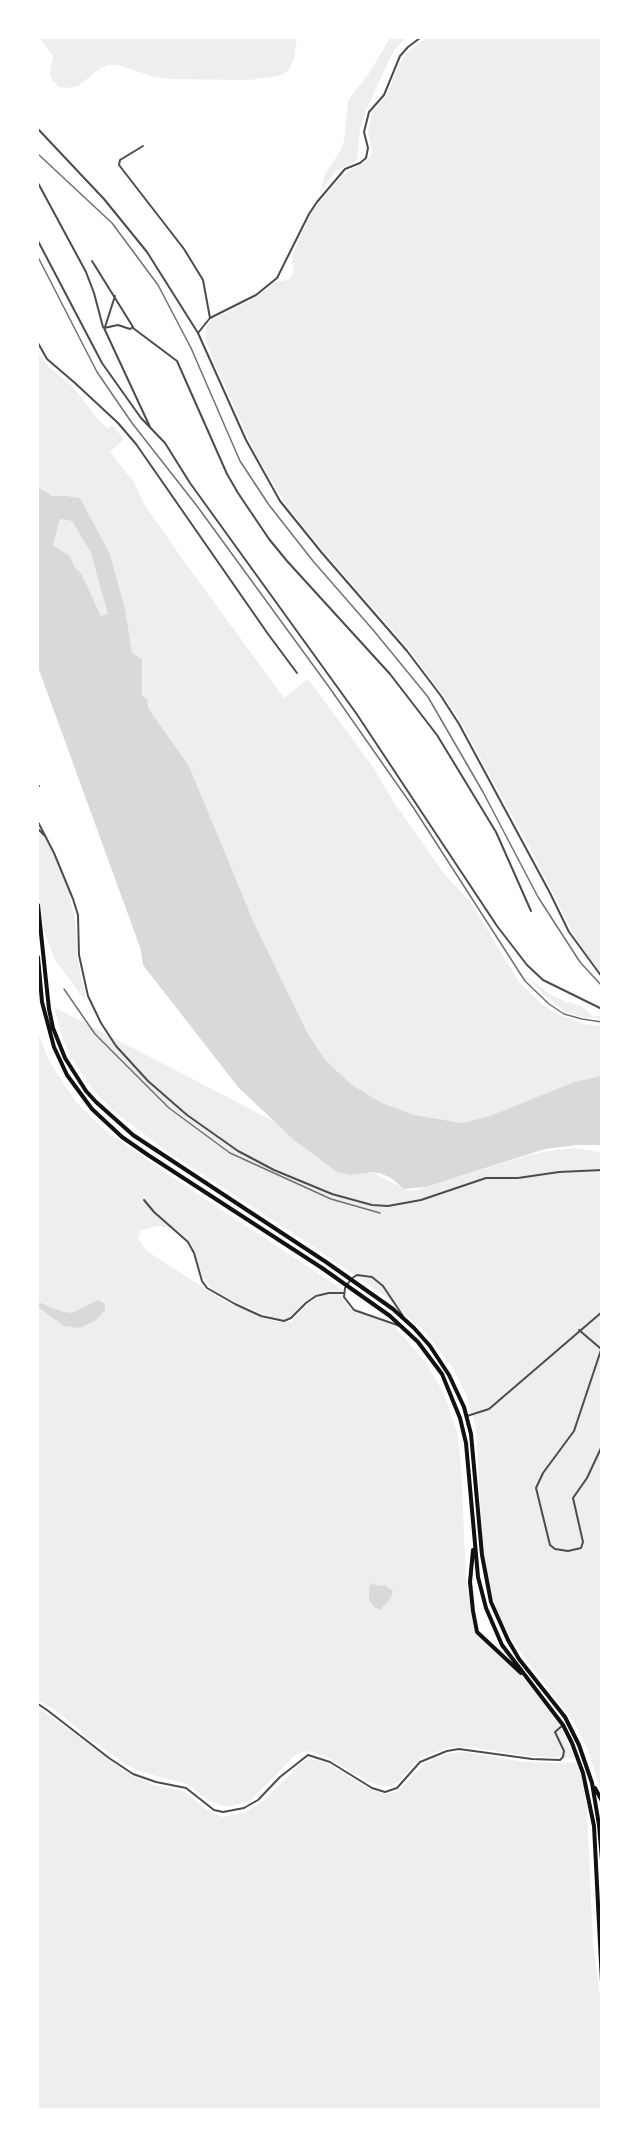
<!DOCTYPE html>
<style>
body{margin:0}
#map{position:relative;width:639px;height:2147px;overflow:hidden;background:#fff;font-family:"Open Sans",sans-serif}
canvas{display:block}
.frame{position:absolute;inset:0;border:39px solid #fff;pointer-events:none}
</style>
<div id="map">
<canvas width="639" height="2147"></canvas>
<div class="frame"></div>
</div>
<script>
const context = document.querySelector('canvas').getContext('2d');
context.lineJoin = 'round';
function fill(path, color) {
  context.fillStyle = color;
  context.fill(path, 'evenodd');
}
function poly(rows) {
  const path = new Path2D();
  for (const r of rows) {
    path.moveTo(r[0], r[1]);
    for (let i = 2; i < r.length; i += 2) path.lineTo(r[i], r[i + 1]);
  }
  return path;
}
function strokePath(path, color, width, dash) {
  context.strokeStyle = color;
  context.lineWidth = width;
  context.lineCap = dash ? 'butt' : 'round';
  context.setLineDash(dash || []);
  context.stroke(path);
}
fill(poly([
 [40,38,297,38,294,58,289,70,279,76,249,80,174,79,155,77,118,65,108,65,101,68,78,86,67,88,59,87,52,80,50,73,53,56],
 [390,38,406,38,394,50,366,110,360,129,357,161,335,171,321,192,325,174,341,150,344,141,348,100,368,75],
 [426,38,601,38,601,973,577,941,569,925,532,852,457,715,409,649,312,538,285,503,256,455,215,364,205,338,207,326,212,320,255,298,275,282,288,280,291,277,294,270,292,261,293,254,312,211,344,174,365,162,370,157,372,150,368,131,373,110,386,97,396,72,406,53],
 [38,352,49,367,71,385,98,419,107,428,112,425,124,439,110,452,133,481,143,502,178,553,284,698,308,679,373,767,393,801,445,875,470,901,519,982,543,1005,557,1014,584,1024,601,1026,601,1076,574,1082,490,1116,462,1123,414,1115,382,1103,352,1085,326,1061,307,1032,254,923,189,766,148,708,142,697,142,659,132,653,125,609,110,554,80,499,66,496,52,496,38,487],
 [60,519,72,521,91,553,109,614,101,616,81,573,75,568,70,556,53,545],
 [38,834,46,838,69,891,76,926,77,956,85,992,85,1000,55,960,44,930,38,891],
 [525,975,551,995,563,1000,566,1003,570,1002,583,1007,593,1017,601,1015,601,1019,582,1017,564,1011,543,994],
 [54,1007,406,1190,414,1191,529,1155,555,1150,575,1148,601,1152,601,1792,589,1752,575,1724,511,1639,496,1610,488,1579,483,1551,476,1428,468,1399,453,1368,426,1333,386,1297,305,1241,165,1150,112,1110,91,1087,70,1055,63,1039],
 [38,1032,48,1058,63,1083,78,1104,103,1129,181,1183,343,1290,342,1292,319,1294,307,1301,290,1317,285,1320,275,1319,226,1298,211,1288,203,1277,191,1243,175,1229,159,1226,141,1230,138,1239,147,1251,224,1301,277,1322,291,1322,309,1303,319,1297,329,1294,342,1294,346,1304,354,1311,390,1324,397,1329,427,1364,444,1394,457,1432,461,1464,466,1580,475,1630,527,1681,540,1697,558,1722,575,1758,526,1756,470,1747,451,1747,422,1757,413,1765,399,1782,386,1787,369,1782,325,1756,307,1751,295,1755,250,1801,232,1806,224,1806,209,1801,187,1784,142,1772,127,1765,88,1738,57,1711,38,1700],
 [38,1707,130,1775,154,1785,184,1791,207,1810,222,1817,246,1812,264,1800,304,1761,310,1759,325,1762,369,1789,386,1794,398,1791,425,1763,450,1753,465,1752,525,1762,561,1763,577,1762,584,1785,587,1809,593,1943,601,2004,601,2109,38,2109]
]), '#eee');
fill(poly([
 [38,487,52,496,66,496,80,498,110,554,125,609,132,653,142,659,142,696,147,699,148,708,189,766,254,923,307,1032,326,1061,352,1085,382,1103,414,1115,462,1123,490,1116,574,1082,601,1076,601,1145,577,1145,545,1149,426,1187,404,1189,391,1178,382,1174,372,1172,350,1175,337,1172,294,1140,238,1087,143,965,141,950,38,667],
 [60,519,72,521,91,553,108,614,101,616,81,573,75,568,70,556,53,545],
 [98,1300,105,1304,105,1310,95,1321,79,1328,64,1326,38,1307,38,1302,63,1312,72,1313],
 [372,1583,378,1586,385,1585,393,1591,391,1598,380,1610,374,1607,369,1600,369,1587]
]), '#d9d9d9');
strokePath(poly([
 [38,129,104,199,147,252,198,333],
 [143,146,120,160,119,165,184,249,203,280,210,318],
 [38,183,86,272,94,293,103,327],
 [38,241,102,363,141,418,165,443,190,483,356,713,497,926,527,965,543,980,602,1009],
 [92,261,133,327,130,329,118,325,104,328,150,427],
 [105,327,115,296],
 [133,328,177,361,227,474,238,493,269,539,287,561,390,674,437,735,496,832,531,911],
 [38,343,47,359,75,383,118,423,136,444,268,634,297,673],
 [38,787,39,786],
 [38,822,54,853,73,899,78,915,79,955,88,996,101,1023,116,1046,148,1081,187,1115,238,1151,274,1170,332,1194,372,1205,388,1206,421,1200,486,1178,518,1178,559,1172,602,1170],
 [38,829,45,836],
 [144,1200,154,1212,188,1242,194,1253,202,1281,207,1288,235,1304,261,1316,284,1321,291,1318,306,1303,316,1296,329,1293,343,1293],
 [400,1326,354,1310,344,1297,345,1288,351,1279,357,1275,372,1277,383,1286,403,1316],
 [579,1330,600,1348],
 [602,1347,574,1431,543,1473,536,1488,550,1545,555,1549,568,1551,581,1548,583,1542,573,1498,587,1478,602,1446],
 [467,1416,489,1409,602,1312],
 [38,1704,47,1710,109,1758,133,1774,156,1782,186,1788,214,1810,223,1812,244,1808,258,1800,280,1777,308,1755,330,1762,372,1788,385,1792,397,1788,420,1762,447,1751,459,1749,532,1759,560,1760,563,1757,564,1751,555,1732,563,1725]
]), '#4c4c4c', 2);
strokePath(poly([
 [420,38,408,47,400,56,384,95,369,112,364,132,368,148,366,158,360,163,345,169,317,202,309,214,277,278,256,295,210,318,198,333,246,440,280,501,322,553,407,651,441,696,459,724,550,893,569,932,602,977]
]), '#4c4c4c', 2);
strokePath(poly([
 [38,905,49,1009,53,1028,65,1058,86,1091,96,1102,133,1135,326,1262,393,1309,414,1328,430,1346,449,1375,464,1407,471,1434,482,1555,491,1602,508,1640,519,1659,565,1717,579,1745,592,1783,599,1825,602,1860],
 [38,957,42,1002,54,1047,67,1075,92,1109,122,1137,148,1155,322,1268,390,1316,418,1342,442,1374,460,1418,466,1443,478,1577,486,1608,502,1645,563,1725,572,1743,583,1773,594,1826,602,1982],
 [473,1550,470,1582,473,1611,477,1632,521,1673],
 [595,1788,602,1801]
]), '#111', 4);
strokePath(poly([
 [38,154,112,223,158,285,191,348,240,461,269,505,313,561,374,631,428,697,483,792,538,897,580,962,602,986],
 [38,257,97,372,132,423,197,506,329,687,413,807,525,981,549,1004,564,1014,582,1019,602,1022],
 [64,989,95,1034,169,1108,230,1153,331,1199,380,1213]
]), '#707070', 1.5);
</script>
